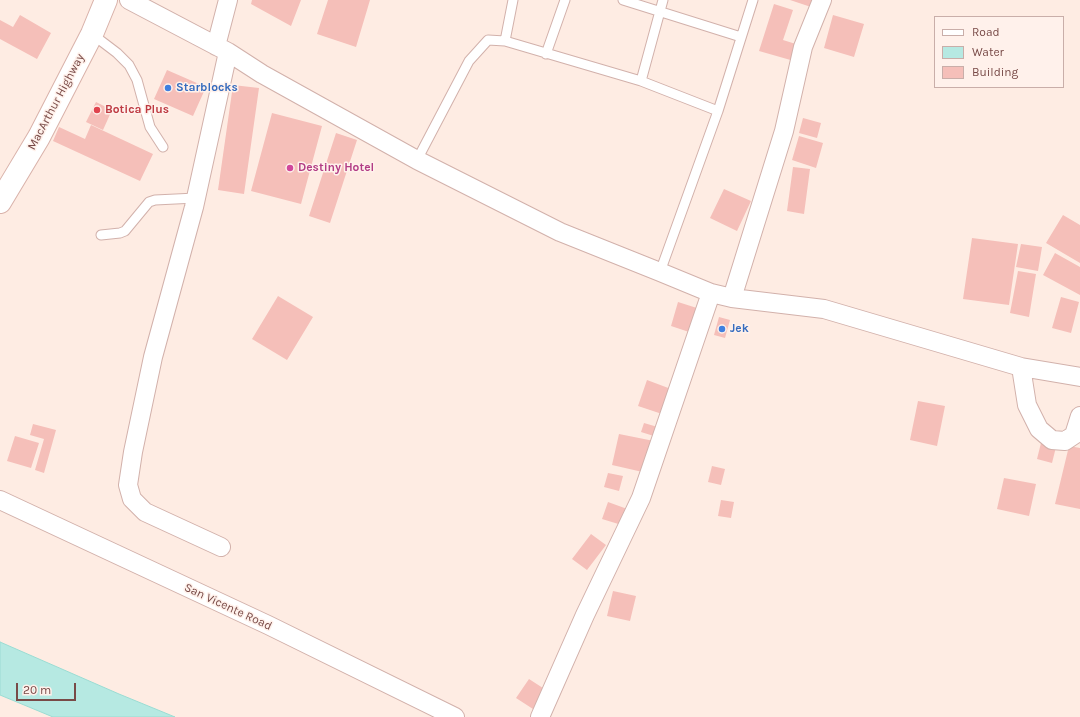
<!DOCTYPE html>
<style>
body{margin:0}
#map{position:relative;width:1080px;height:717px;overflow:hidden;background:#feece3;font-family:Karla,sans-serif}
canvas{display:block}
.legend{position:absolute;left:934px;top:16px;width:130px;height:72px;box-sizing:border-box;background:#fff1eb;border:1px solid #c9aea9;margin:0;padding:5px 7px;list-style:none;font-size:12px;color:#784a47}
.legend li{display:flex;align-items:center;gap:8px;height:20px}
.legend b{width:20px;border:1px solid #c9aea9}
.scale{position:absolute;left:16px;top:683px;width:60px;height:18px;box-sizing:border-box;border:2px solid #784a47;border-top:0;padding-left:5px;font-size:12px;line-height:14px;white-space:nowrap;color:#784a47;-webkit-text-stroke:3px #fff1eb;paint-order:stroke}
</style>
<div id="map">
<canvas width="1080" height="717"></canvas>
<ul class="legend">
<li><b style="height:5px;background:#fff"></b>Road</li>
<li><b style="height:11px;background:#b6e9e2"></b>Water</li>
<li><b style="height:11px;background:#f5bfb9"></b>Building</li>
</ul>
<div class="scale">20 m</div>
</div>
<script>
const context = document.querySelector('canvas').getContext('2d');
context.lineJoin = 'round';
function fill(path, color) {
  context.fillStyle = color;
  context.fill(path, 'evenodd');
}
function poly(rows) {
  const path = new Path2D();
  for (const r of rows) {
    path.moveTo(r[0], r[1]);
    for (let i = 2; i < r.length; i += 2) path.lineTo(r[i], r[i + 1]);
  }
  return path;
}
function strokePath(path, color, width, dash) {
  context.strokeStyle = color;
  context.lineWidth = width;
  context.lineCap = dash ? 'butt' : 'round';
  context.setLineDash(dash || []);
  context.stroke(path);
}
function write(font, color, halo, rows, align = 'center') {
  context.font = font + ' Karla,sans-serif';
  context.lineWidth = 3;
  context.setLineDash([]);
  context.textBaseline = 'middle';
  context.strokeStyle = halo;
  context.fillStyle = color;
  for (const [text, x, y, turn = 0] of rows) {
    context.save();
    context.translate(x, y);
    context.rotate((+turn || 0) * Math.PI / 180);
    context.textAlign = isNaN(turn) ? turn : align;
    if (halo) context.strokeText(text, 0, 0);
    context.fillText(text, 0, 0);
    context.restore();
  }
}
const water = poly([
 [0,642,119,694,175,717,53,717,0,695,0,642]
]);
fill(water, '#b6e9e2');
strokePath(water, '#9bdcd3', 1);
fill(poly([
 [252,0,301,0,291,26,251,4],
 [328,0,370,0,356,47,317,34],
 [790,0,820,0,817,9],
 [774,4,793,10,783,40,799,45,794,61,759,51],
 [20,15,51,33,37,59,0,39,0,20,13,27],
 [833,15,864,24,854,57,824,48],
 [167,70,206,87,193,116,154,99],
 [233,85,259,88,244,194,218,190],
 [96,102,112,110,103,130,86,122],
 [272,113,322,126,301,204,251,191],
 [803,118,821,123,817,138,799,133],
 [91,125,153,154,140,181,53,141,59,127,85,139],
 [336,133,357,140,330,223,309,216],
 [799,136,823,143,816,168,792,160],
 [793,167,810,169,804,214,787,211],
 [724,189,751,201,737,231,710,218],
 [1063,215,1080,225,1080,263,1046,243],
 [972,238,1018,244,1009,305,963,299],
 [1021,244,1042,247,1038,271,1016,267],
 [1055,253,1080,267,1080,295,1043,275],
 [1018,271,1036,274,1029,317,1010,313],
 [278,296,313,317,287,360,252,339],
 [1061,297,1079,302,1071,333,1052,328],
 [678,302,700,309,692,333,671,326],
 [719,317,730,320,725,338,714,335],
 [647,380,671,389,662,414,638,406],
 [918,401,945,406,937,446,910,440],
 [644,423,661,428,657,437,641,432],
 [33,424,56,430,44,473,35,470,44,439,30,435],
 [619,434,654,441,647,473,612,465],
 [15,436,39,443,31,468,7,461],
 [1042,439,1057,443,1052,463,1037,459],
 [1069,446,1080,448,1080,509,1055,504],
 [712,466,725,469,721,485,708,482],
 [608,473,623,476,619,491,604,487],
 [1004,478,1036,484,1029,516,997,509],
 [721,500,734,502,731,518,718,516],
 [608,502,630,510,625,526,602,519],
 [591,534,606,545,587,570,572,559],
 [613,591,636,596,630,621,607,616],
 [529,679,546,690,533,709,516,698]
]), '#f5bfb9');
const lane = poly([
 [623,0,741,37],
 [92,34,117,53,129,65,137,80,150,127,163,147],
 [505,41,513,0],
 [546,54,565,0],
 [641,81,663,0],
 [417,160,469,61,488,40,505,41,641,81,718,111],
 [101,235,120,233,125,231,149,202,155,200,196,198],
 [660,272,718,111,753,0]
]);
const street = poly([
 [129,0,228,52,262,74,417,160,560,232,660,272,711,293,732,298,824,309,1021,367,1080,377],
 [216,46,228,0],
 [732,298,784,131,803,47,822,0],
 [1021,367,1027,405,1039,429,1052,440,1065,441,1074,435,1080,416],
 [0,500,268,625,455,717],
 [221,547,145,512,132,499,128,485,133,452,153,357,194,207,228,52],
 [540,717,585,615,641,498,711,293]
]);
const secondary = poly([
 [0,202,39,137,92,34,106,0]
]);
strokePath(lane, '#d2b1ab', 11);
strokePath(street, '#d2b1ab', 20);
strokePath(secondary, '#d9b2aa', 24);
strokePath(lane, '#fff', 9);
strokePath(street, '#fff', 18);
strokePath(secondary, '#fff', 22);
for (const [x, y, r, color] of [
 [168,88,4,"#3f7fe0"],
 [97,110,4,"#e0444e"],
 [290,168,4,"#d1479c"],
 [722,329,4,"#3f7fe0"]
]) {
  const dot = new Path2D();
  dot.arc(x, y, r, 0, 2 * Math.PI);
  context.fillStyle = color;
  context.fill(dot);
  strokePath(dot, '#fff1eb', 1.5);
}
write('bold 12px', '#366cbe', '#fff1eb', [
 ["Starblocks",176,88],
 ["Jek",730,329]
], 'left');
write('12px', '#784a47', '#fff1eb', [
 ["MacArthur Highway",56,102,-62],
 ["San Vicente Road",228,607,25]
]);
write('bold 12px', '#be3a42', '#fff1eb', [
 ["Botica Plus",105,110]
], 'left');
write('bold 12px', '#b23c85', '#fff1eb', [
 ["Destiny Hotel",298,168]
], 'left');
</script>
